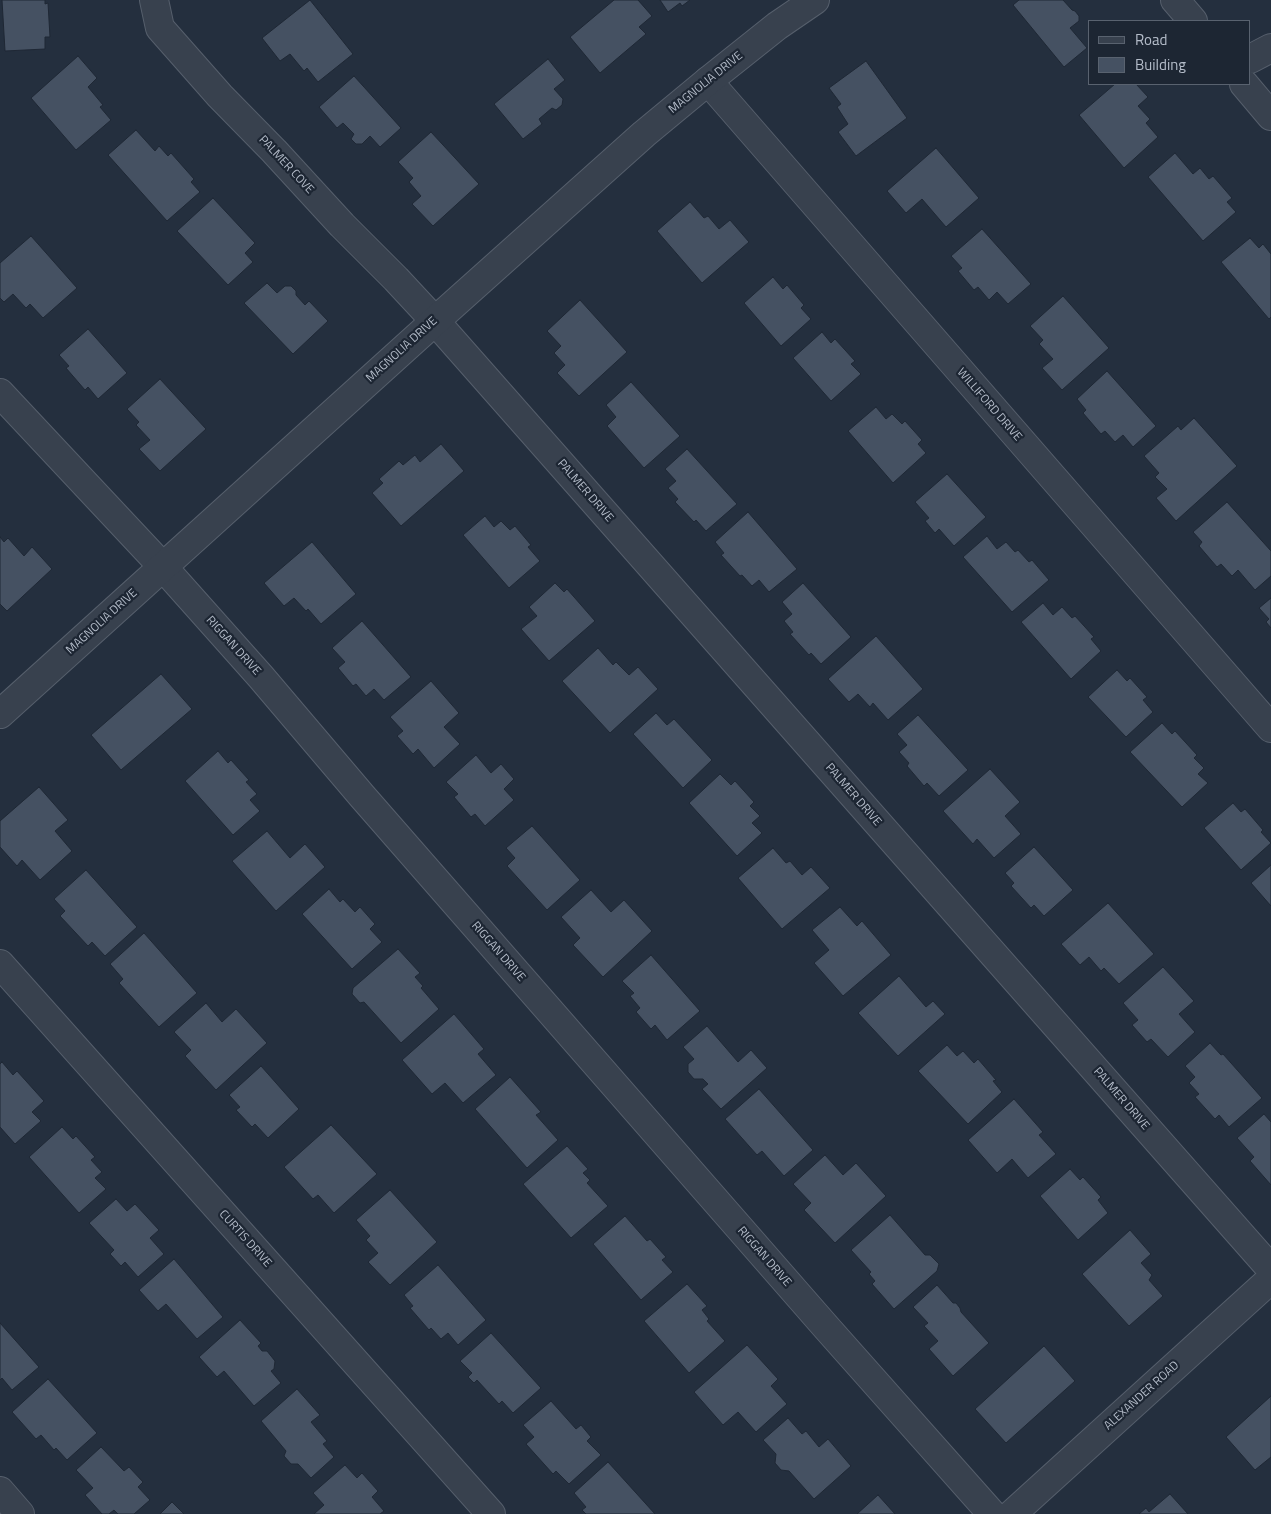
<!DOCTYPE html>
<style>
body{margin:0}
#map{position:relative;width:1271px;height:1514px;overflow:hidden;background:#242f3e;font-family:"Titillium Web",sans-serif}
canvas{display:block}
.legend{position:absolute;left:1088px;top:20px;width:162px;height:65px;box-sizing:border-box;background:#1d2633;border:1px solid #59626f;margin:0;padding:6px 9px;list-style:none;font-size:15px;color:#b4bcc9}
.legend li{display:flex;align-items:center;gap:10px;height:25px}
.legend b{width:25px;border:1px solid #59626f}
</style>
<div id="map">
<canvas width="1271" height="1514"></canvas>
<ul class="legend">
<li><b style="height:6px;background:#38414e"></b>Road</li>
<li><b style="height:14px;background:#455162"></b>Building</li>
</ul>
</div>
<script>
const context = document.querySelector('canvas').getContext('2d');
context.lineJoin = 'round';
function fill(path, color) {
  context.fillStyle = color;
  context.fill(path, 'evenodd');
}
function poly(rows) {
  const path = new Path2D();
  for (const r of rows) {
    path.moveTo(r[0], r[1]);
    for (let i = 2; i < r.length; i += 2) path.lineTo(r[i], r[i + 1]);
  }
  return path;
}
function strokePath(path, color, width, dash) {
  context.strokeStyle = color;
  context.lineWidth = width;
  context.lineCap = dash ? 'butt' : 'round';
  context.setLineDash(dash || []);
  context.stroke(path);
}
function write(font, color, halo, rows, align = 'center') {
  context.font = font + ' "Titillium Web",sans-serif';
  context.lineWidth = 4.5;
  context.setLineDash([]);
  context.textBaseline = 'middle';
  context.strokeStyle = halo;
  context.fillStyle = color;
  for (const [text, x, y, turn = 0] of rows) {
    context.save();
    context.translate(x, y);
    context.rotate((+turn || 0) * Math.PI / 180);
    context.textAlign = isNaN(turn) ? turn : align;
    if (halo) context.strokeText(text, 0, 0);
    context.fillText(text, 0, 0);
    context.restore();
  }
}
const building = poly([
 [2,0,45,0,45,4,48,3,50,37,45,37,45,49,5,51,2,0],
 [310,0,353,54,318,82,307,68,304,71,290,54,280,61,262,38,310,0],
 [614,0,638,0,652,16,639,27,646,34,600,73,570,37,614,0],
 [660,0,690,0,682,6,680,3,668,12,660,0],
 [1019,0,1063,0,1072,10,1075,11,1079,16,1079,21,1070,28,1087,48,1064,67,1013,5,1019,0],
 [78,56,97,78,88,87,103,105,100,107,111,120,76,150,31,98,78,56],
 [548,59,565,80,554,89,563,99,562,105,556,110,552,108,539,119,542,124,523,139,494,104,548,59],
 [866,61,907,118,856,156,838,132,848,124,837,107,841,104,829,88,866,61],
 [354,76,401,128,380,147,370,136,362,144,356,144,351,139,354,134,343,123,337,128,319,107,354,76],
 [1115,84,1136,84,1148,97,1138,106,1150,119,1146,123,1158,137,1124,168,1079,115,1115,84],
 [136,130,155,151,159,146,168,156,171,153,194,179,191,182,200,192,167,221,108,155,136,130],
 [431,132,479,184,433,226,412,204,421,196,409,182,413,178,398,162,431,132],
 [936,148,979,198,946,227,922,199,906,213,887,191,936,148],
 [1175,153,1193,174,1200,168,1209,179,1213,176,1232,198,1227,202,1236,212,1203,241,1148,177,1175,153],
 [213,198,255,243,245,253,253,262,228,285,177,231,213,198],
 [690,202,704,218,708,216,719,229,730,220,749,242,702,283,657,231,690,202],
 [982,229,1031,284,1008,304,997,292,989,300,978,287,974,290,958,271,962,268,951,256,982,229],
 [31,236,77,288,43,318,30,304,26,308,13,294,4,302,0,298,0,263,31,236],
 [1250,238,1259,248,1263,244,1271,254,1271,317,1269,319,1221,262,1250,238],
 [773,277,783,289,787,285,804,305,801,308,811,319,781,346,744,303,773,277],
 [267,283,277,293,285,286,291,286,296,291,296,295,305,305,309,301,328,321,293,354,244,303,267,283],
 [1063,296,1109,348,1062,390,1042,368,1053,359,1039,344,1043,340,1030,326,1063,296],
 [580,300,627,352,579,396,557,373,565,365,554,353,561,346,547,331,580,300],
 [88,329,127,373,98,399,88,387,85,390,66,368,69,366,59,355,88,329],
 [822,332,831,343,835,339,855,361,851,364,861,374,831,401,793,358,822,332],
 [1107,371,1156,426,1133,447,1123,435,1115,442,1105,431,1101,434,1083,413,1086,410,1077,399,1107,371],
 [160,379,206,429,160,471,139,449,150,440,136,425,139,422,127,409,160,379],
 [631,382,680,436,644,468,607,426,616,417,606,405,631,382],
 [876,407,886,419,892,414,902,424,905,421,922,440,918,444,926,453,893,483,848,431,876,407],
 [1194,418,1237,466,1176,521,1156,498,1167,489,1155,477,1159,473,1144,456,1178,426,1181,430,1194,418],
 [441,444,464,471,401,526,372,493,383,483,379,479,399,461,403,465,415,455,420,462,441,444],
 [687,449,737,504,706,531,696,520,694,522,675,502,678,499,668,488,676,481,665,469,687,449],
 [947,474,986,517,954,546,939,529,935,533,925,521,929,518,915,502,947,474],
 [1227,502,1271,551,1271,576,1255,590,1238,570,1232,576,1221,564,1217,567,1199,546,1202,542,1193,532,1227,502],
 [748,512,797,569,769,592,759,580,752,586,742,575,740,576,721,555,724,553,715,542,748,512],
 [485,516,494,527,501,521,510,530,515,526,531,545,528,547,540,561,509,588,463,535,485,516],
 [987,536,997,549,1006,542,1015,552,1018,550,1029,562,1032,560,1049,580,1012,612,963,557,987,536],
 [0,537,4,542,8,538,24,556,32,547,52,569,7,611,0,604,0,537],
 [312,542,356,594,321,624,308,609,306,611,294,598,284,606,264,583,312,542],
 [555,583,564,592,567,589,595,621,549,661,521,629,537,616,529,607,555,583],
 [803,583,851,637,821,664,811,653,809,655,790,634,793,632,784,621,792,614,782,602,803,583],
 [1271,598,1271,628,1266,622,1269,619,1259,608,1271,598],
 [1043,603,1053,615,1062,607,1072,618,1075,616,1094,637,1091,639,1101,651,1071,679,1021,622,1043,603],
 [362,621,411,677,384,700,374,689,366,696,356,684,353,686,338,668,345,662,332,648,362,621],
 [876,636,923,689,888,720,873,703,870,707,858,694,849,702,828,679,876,636],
 [598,648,613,665,616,662,629,675,638,667,658,689,610,733,562,681,598,648],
 [1117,670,1127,681,1130,678,1147,697,1143,700,1153,712,1126,737,1088,697,1117,670],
 [161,674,192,709,121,770,91,735,161,674],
 [431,681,459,713,444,727,460,744,434,768,418,749,413,754,397,736,403,731,390,717,431,681],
 [656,713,667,725,674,719,712,760,683,788,633,734,656,713],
 [918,715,968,770,939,796,927,783,924,786,907,766,909,763,899,752,907,745,897,734,918,715],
 [1162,723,1172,734,1175,731,1197,755,1194,758,1204,768,1198,774,1208,783,1182,807,1130,752,1162,723],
 [218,751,228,763,231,760,249,780,246,782,257,794,250,800,260,811,233,835,185,781,218,751],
 [476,755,491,773,501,764,514,779,504,789,514,800,485,826,475,814,471,817,454,797,458,794,446,782,476,755],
 [990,769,1020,802,1005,816,1021,834,994,858,977,839,973,844,943,811,990,769],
 [720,774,731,785,735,781,754,802,750,806,760,816,752,823,762,833,737,856,689,803,720,774],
 [39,787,68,820,55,831,72,851,40,880,22,860,17,866,0,847,0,821,39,787],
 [1233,803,1241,812,1245,809,1263,830,1261,832,1271,843,1241,870,1204,828,1233,803],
 [532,826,580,880,547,910,507,866,515,858,506,848,532,826],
 [267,831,290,858,305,844,325,867,276,911,232,861,267,831],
 [1034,847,1073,890,1044,916,1034,905,1031,908,1011,886,1014,883,1005,873,1034,847],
 [773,848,786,863,790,861,802,875,811,867,830,888,782,929,738,878,773,848],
 [1271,865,1271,906,1251,883,1271,865],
 [86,870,137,927,105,956,92,942,88,946,60,916,65,911,54,899,86,870],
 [329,889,340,902,343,899,355,912,360,907,375,924,370,929,382,942,352,969,302,914,329,889],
 [591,890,611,912,624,900,652,931,603,977,573,945,580,938,561,917,591,890],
 [1108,903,1154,954,1119,984,1104,968,1101,971,1089,957,1080,965,1061,944,1108,903],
 [840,907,857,926,862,921,891,955,843,996,814,963,829,950,812,930,840,907],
 [144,933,197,993,159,1027,119,983,123,979,110,964,144,933],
 [398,949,420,973,415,977,423,986,421,988,439,1009,401,1043,364,1002,360,1003,352,994,353,988,398,949],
 [651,955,700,1011,667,1040,655,1025,651,1029,636,1012,640,1008,630,996,634,993,622,981,651,955],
 [1163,967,1194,1001,1179,1014,1195,1032,1168,1057,1151,1039,1147,1042,1132,1025,1138,1020,1123,1003,1163,967],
 [899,976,926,1007,933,1001,945,1014,898,1056,858,1013,899,976],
 [206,1003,222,1022,236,1009,267,1043,216,1090,185,1056,191,1050,174,1032,206,1003],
 [454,1014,484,1049,478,1054,496,1075,463,1103,445,1083,432,1094,402,1060,454,1014],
 [707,1026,738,1062,751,1050,767,1068,721,1109,702,1089,708,1084,703,1079,694,1079,688,1072,688,1064,694,1059,683,1047,707,1026],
 [1210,1043,1221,1055,1223,1054,1262,1098,1229,1127,1219,1115,1215,1119,1195,1097,1199,1094,1189,1083,1195,1077,1185,1066,1210,1043],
 [947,1045,957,1056,963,1051,974,1063,978,1059,996,1080,993,1081,1002,1092,968,1124,918,1071,947,1045],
 [2,1062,13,1075,17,1071,44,1101,32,1112,41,1121,15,1144,0,1127,0,1064,2,1062],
 [261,1066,299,1109,268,1138,255,1124,252,1127,236,1110,240,1107,229,1095,261,1066],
 [510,1077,541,1112,536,1115,558,1140,527,1168,475,1109,510,1077],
 [759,1089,813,1150,784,1176,762,1151,757,1155,725,1119,759,1089],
 [1014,1099,1043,1132,1039,1135,1056,1154,1028,1178,1012,1159,997,1173,968,1140,1014,1099],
 [1264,1114,1271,1122,1271,1185,1250,1161,1254,1157,1237,1138,1264,1114],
 [331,1125,377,1174,334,1213,318,1195,313,1199,284,1167,331,1125],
 [62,1127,73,1139,76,1136,95,1157,91,1160,102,1172,95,1178,106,1189,79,1213,29,1157,62,1127],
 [567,1146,588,1169,583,1173,590,1180,587,1183,608,1206,571,1238,523,1184,567,1146],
 [825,1155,843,1175,856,1163,886,1196,835,1243,804,1210,811,1203,793,1184,825,1155],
 [1070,1169,1080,1180,1083,1177,1101,1197,1098,1200,1108,1213,1078,1240,1040,1196,1070,1169],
 [390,1190,437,1242,390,1285,368,1262,378,1253,366,1240,370,1236,356,1220,390,1190],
 [116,1199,127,1211,135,1204,159,1230,150,1238,164,1254,138,1277,125,1262,121,1266,110,1254,114,1250,89,1223,116,1199],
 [890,1215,925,1255,930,1255,939,1264,937,1271,894,1309,872,1284,875,1281,869,1274,871,1272,851,1250,890,1215],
 [625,1216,647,1241,650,1239,666,1257,662,1260,673,1272,641,1300,593,1244,625,1216],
 [1130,1230,1151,1254,1141,1263,1152,1275,1149,1280,1163,1296,1129,1326,1082,1274,1130,1230],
 [174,1259,223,1317,197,1339,166,1304,158,1311,139,1290,174,1259],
 [438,1265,486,1320,458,1345,448,1333,441,1339,431,1328,429,1330,410,1308,413,1306,404,1295,438,1265],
 [687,1284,707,1306,702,1310,709,1319,707,1321,725,1341,689,1373,644,1321,687,1284],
 [937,1285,953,1303,956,1303,960,1308,961,1312,989,1343,953,1376,929,1349,938,1341,924,1326,928,1323,913,1307,937,1285],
 [240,1320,261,1343,258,1346,262,1351,267,1351,275,1361,274,1369,271,1371,281,1383,254,1406,224,1371,217,1377,199,1357,240,1320],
 [0,1323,39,1367,12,1390,2,1378,0,1380,0,1323],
 [491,1333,541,1388,513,1413,502,1401,499,1404,477,1380,474,1383,468,1377,472,1373,460,1361,491,1333],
 [747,1345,778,1379,771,1386,787,1404,756,1432,738,1412,723,1425,694,1392,747,1345],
 [1044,1346,1075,1381,1006,1443,975,1409,1044,1346],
 [48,1379,97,1433,67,1460,56,1448,54,1450,41,1435,36,1439,12,1412,48,1379],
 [297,1389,320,1415,311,1422,327,1441,323,1444,334,1457,311,1478,298,1464,291,1464,284,1456,286,1451,261,1421,297,1389],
 [1271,1396,1271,1457,1255,1470,1226,1437,1271,1396],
 [551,1401,576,1429,581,1425,591,1437,587,1441,601,1455,569,1484,556,1471,553,1474,526,1444,534,1437,523,1425,551,1401],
 [788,1418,802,1434,806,1431,819,1447,828,1439,851,1466,814,1499,789,1471,781,1470,775,1463,776,1454,763,1440,788,1418],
 [101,1447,124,1471,129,1467,143,1482,138,1487,150,1500,134,1514,118,1514,114,1510,109,1514,102,1514,85,1495,93,1488,76,1470,101,1447],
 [608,1462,655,1514,586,1514,582,1510,586,1507,574,1493,608,1462],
 [345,1465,357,1478,362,1473,378,1491,372,1497,384,1511,380,1514,314,1514,324,1505,313,1493,345,1465],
 [1170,1494,1188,1514,1139,1514,1146,1508,1149,1512,1170,1494],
 [878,1495,895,1514,857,1514,878,1495],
 [172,1502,184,1514,160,1514,172,1502]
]);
fill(building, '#455162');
strokePath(building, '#1f2835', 1);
const minor = poly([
 [154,0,160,28,220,96,274,151,342,225,396,279,435,321,1271,1269],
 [1175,0,1193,21],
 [1250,59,1271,48],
 [708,81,1271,728],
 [1244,84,1271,116],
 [0,393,163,567,261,677,362,796,826,1327,992,1514],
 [0,964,491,1514],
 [0,1491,20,1514],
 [1012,1514,1271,1279]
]);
const tertiary = poly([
 [0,714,435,321,644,134,708,81,777,26,815,0]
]);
strokePath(minor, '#565f6c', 30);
strokePath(tertiary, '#565f6c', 30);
strokePath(minor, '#38414e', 28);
strokePath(tertiary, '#38414e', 28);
write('12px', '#b4bcc9', '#1d2633', [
 ["MAGNOLIA DRIVE",706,83,-39],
 ["PALMER COVE",286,165,47],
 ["MAGNOLIA DRIVE",402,350,-42],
 ["WILLIFORD DRIVE",989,405,49],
 ["PALMER DRIVE",585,491,49],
 ["MAGNOLIA DRIVE",102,622,-42],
 ["RIGGAN DRIVE",233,646,48],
 ["PALMER DRIVE",853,795,49],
 ["RIGGAN DRIVE",498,952,49],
 ["PALMER DRIVE",1121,1099,49],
 ["CURTIS DRIVE",245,1239,48],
 ["RIGGAN DRIVE",764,1257,49],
 ["ALEXANDER ROAD",1142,1396,-42]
]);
</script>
